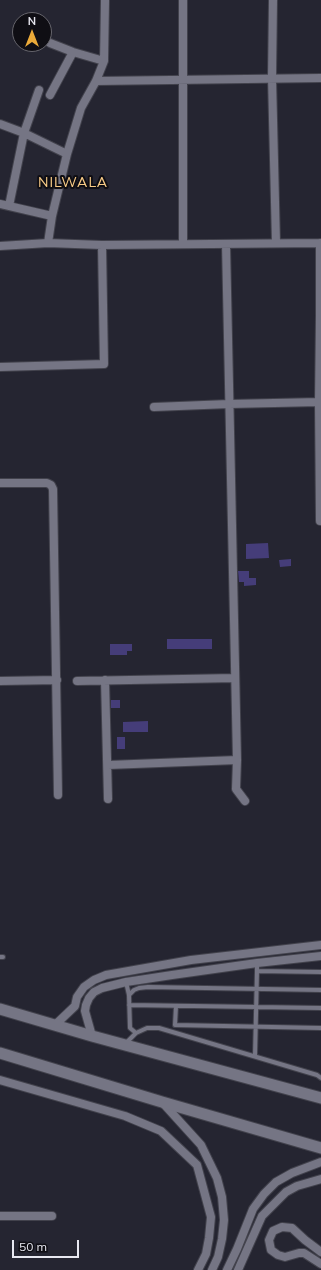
<!DOCTYPE html>
<style>
body{margin:0}
#map{position:relative;width:321px;height:1270px;overflow:hidden;background:#252531;font-family:Mulish,sans-serif}
canvas{display:block}
.north{position:absolute;left:12px;top:12px;width:40px;height:40px;box-sizing:border-box;background:#0f0e14;border:1px solid #66656c;border-radius:50%;rotate:0deg;font-size:11px;font-weight:700;line-height:16px;text-align:center;color:#e8e8f1}
.north::after{content:'';display:block;margin:auto;width:14px;height:18px;background:#ebaa39;clip-path:polygon(50% 0,100% 100%,50% 72%,0 100%)}
.scale{position:absolute;left:12px;top:1240px;width:67px;height:18px;box-sizing:border-box;border:2px solid #e8e8f1;border-top:0;padding-left:5px;font-size:12px;line-height:14px;white-space:nowrap;color:#e8e8f1;-webkit-text-stroke:3px #0f0e14;paint-order:stroke}
</style>
<div id="map">
<canvas width="321" height="1270"></canvas>
<div class="north">N</div>
<div class="scale">50 m</div>
</div>
<script>
const context = document.querySelector('canvas').getContext('2d');
context.lineJoin = 'round';
function fill(path, color) {
  context.fillStyle = color;
  context.fill(path, 'evenodd');
}
function poly(rows) {
  const path = new Path2D();
  for (const r of rows) {
    path.moveTo(r[0], r[1]);
    for (let i = 2; i < r.length; i += 2) path.lineTo(r[i], r[i + 1]);
  }
  return path;
}
function strokePath(path, color, width, dash) {
  context.strokeStyle = color;
  context.lineWidth = width;
  context.lineCap = dash ? 'butt' : 'round';
  context.setLineDash(dash || []);
  context.stroke(path);
}
function write(font, color, halo, rows, align = 'center') {
  context.font = font + ' Mulish,sans-serif';
  context.lineWidth = 4;
  context.setLineDash([]);
  context.textBaseline = 'middle';
  context.strokeStyle = halo;
  context.fillStyle = color;
  for (const [text, x, y, turn = 0] of rows) {
    context.save();
    context.translate(x, y);
    context.rotate((+turn || 0) * Math.PI / 180);
    context.textAlign = isNaN(turn) ? turn : align;
    if (halo) context.strokeText(text, 0, 0);
    context.fillText(text, 0, 0);
    context.restore();
  }
}
fill(poly([
 [268,543,269,558,246,559,246,544],
 [291,559,291,566,280,567,279,560],
 [238,571,249,571,249,578,256,578,256,585,244,586,244,582,239,582],
 [167,639,212,639,212,649,167,649],
 [110,644,132,644,132,651,127,651,127,655,110,655],
 [111,700,120,700,120,708,111,708],
 [148,721,148,732,123,732,123,722],
 [117,737,125,737,125,749,117,749]
]), '#453d79');
const lane = poly([
 [0,957,3,957],
 [257,971,321,972],
 [126,982,129,995,130,1028,136,1033],
 [129,995,134,990,139,988,148,987,321,990],
 [129,1005,321,1008],
 [176,1006,175,1025,321,1028],
 [126,1043,136,1033,147,1028,159,1028,317,1075,321,1078],
 [255,1056,257,971,257,963]
]);
const street = poly([
 [183,0,183,244],
 [273,0,272,78,276,243],
 [50,43,73,52,104,61],
 [96,81,321,78],
 [50,95,73,52],
 [0,124,24,133,67,154],
 [0,204,52,216],
 [9,206,24,133,39,90],
 [48,243,52,216,67,154,81,108,96,81,104,61,105,1],
 [320,243,320,315,319,402,320,521],
 [226,244,237,760,236,789,245,801],
 [0,246,48,243,102,245,321,243],
 [0,367,104,364,102,245],
 [154,407,229,404,319,402],
 [0,483,47,483,51,485,53,489,58,795],
 [105,680,108,799],
 [0,681,57,680],
 [77,681,235,678],
 [108,765,237,760],
 [55,1025,75,1006,77,997,84,987,94,980,106,975,191,960,321,945],
 [92,1036,85,1011,86,1005,89,998,94,992,102,988,126,982,172,975,257,963,321,956],
 [0,1080,125,1116,161,1131,197,1165,211,1217,209,1238,206,1254,198,1270],
 [162,1102,201,1145,217,1178,222,1197,224,1220,222,1239,218,1257,212,1270],
 [0,1216,52,1216],
 [321,1252,305,1240,292,1228,282,1227,273,1231,269,1240,271,1250,278,1255,285,1257,299,1253,304,1253,321,1264],
 [227,1270,237,1249,253,1209,264,1194,276,1182,292,1173,321,1162],
 [238,1270,262,1216,286,1192,297,1186,321,1179]
]);
const secondary = poly([
 [0,1009,92,1036,321,1098],
 [0,1053,162,1102,321,1148]
]);
strokePath(lane, '#42424c', 6);
strokePath(street, '#42424c', 10);
strokePath(secondary, '#42424c', 13);
strokePath(lane, '#757584', 4);
strokePath(street, '#757584', 8);
strokePath(secondary, '#757584', 11);
context.letterSpacing = '1px';
write('14px', '#f9cc87', '#0f0e14', [
 ["NILWALA",73,183]
]);
context.letterSpacing = '0px';
</script>
